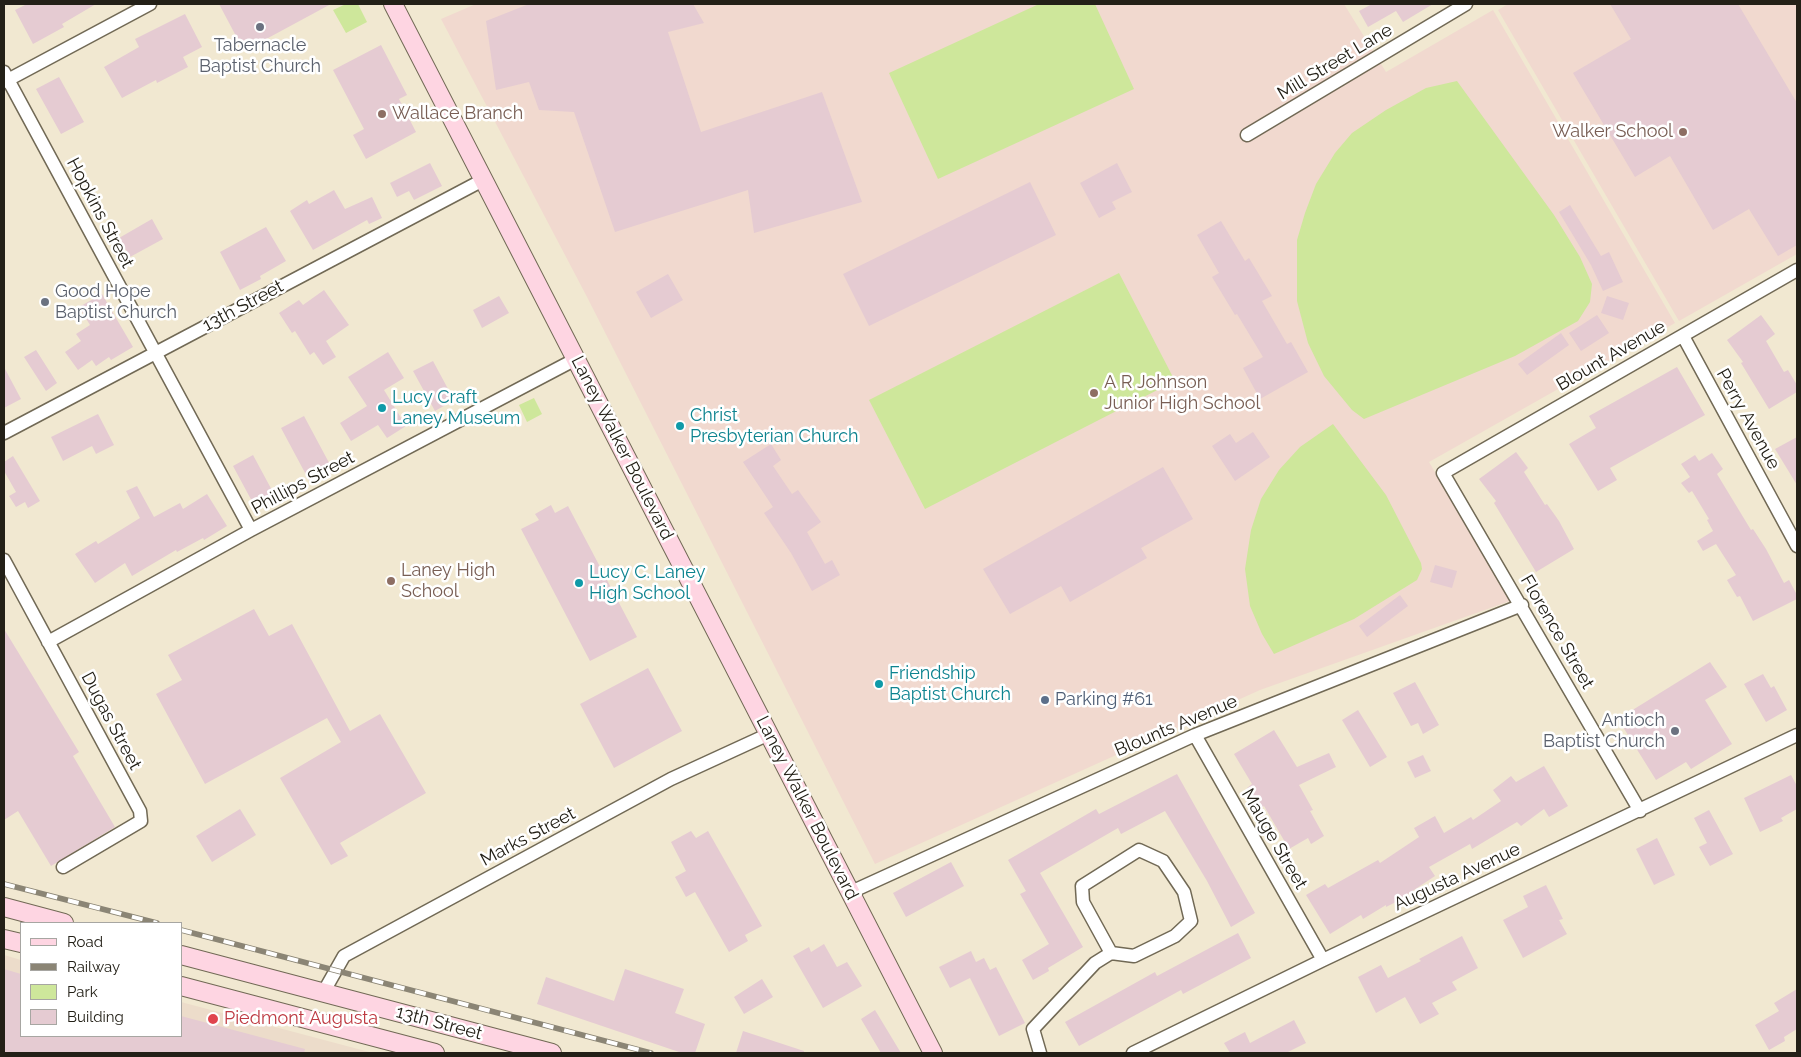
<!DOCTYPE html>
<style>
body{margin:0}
#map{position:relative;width:1801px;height:1057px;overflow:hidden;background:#f1e8d1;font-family:Raleway,sans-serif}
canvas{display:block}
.frame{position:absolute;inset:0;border:5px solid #232017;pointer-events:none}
.legend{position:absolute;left:20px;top:922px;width:162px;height:115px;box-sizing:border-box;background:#fff;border:1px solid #a7a6a2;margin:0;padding:6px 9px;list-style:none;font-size:15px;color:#232017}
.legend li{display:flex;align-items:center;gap:10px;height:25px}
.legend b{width:25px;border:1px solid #a7a6a2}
</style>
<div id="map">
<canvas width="1801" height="1057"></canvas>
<div class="frame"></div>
<ul class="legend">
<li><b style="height:6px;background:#fed5e2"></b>Road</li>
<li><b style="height:6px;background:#8b8575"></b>Railway</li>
<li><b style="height:14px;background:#cee79b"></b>Park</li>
<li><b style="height:14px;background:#e5cbd2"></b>Building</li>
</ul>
</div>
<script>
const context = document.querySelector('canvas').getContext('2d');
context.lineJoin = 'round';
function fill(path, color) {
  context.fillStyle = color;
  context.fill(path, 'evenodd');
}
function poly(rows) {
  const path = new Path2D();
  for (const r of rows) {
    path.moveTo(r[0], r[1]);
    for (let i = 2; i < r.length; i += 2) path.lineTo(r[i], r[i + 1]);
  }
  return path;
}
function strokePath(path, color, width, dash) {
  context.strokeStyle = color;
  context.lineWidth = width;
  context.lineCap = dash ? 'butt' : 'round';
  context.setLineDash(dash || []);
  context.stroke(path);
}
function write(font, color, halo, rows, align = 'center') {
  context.font = font + ' Raleway,sans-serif';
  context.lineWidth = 5;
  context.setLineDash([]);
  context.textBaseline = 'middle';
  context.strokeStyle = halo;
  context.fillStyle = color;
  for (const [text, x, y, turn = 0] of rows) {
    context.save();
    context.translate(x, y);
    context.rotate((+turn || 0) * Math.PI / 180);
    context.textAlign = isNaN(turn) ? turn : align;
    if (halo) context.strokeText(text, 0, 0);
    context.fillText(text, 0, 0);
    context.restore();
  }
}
fill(poly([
 [476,4,1344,4,1386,72,1493,10,1675,323,1429,462,1510,601,1260,690,875,864,586,295,441,19],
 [1508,4,1797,4,1797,254,1679,321,1498,10]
]), '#f1d9cf');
fill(poly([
 [4,955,21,960,21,1036,181,1036,181,1002,373,1053,4,1053]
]), '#ecdcca');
fill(poly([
 [346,4,358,4,367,22,346,33,333,10],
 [1039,4,1095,4,1134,89,938,179,889,73],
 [1457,81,1554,215,1580,257,1592,284,1590,302,1578,321,1515,356,1364,419,1352,410,1324,376,1308,343,1297,301,1297,240,1305,213,1316,184,1335,153,1352,133,1386,110,1426,88],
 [1119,273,1175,381,925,509,869,400],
 [534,398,542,414,527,422,519,405],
 [1333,424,1386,495,1421,563,1422,569,1417,580,1354,619,1274,654,1262,634,1250,606,1245,569,1251,530,1261,499,1279,470,1300,447]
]), '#cee79b');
fill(poly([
 [27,4,96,4,62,24,64,27,33,44,15,10],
 [219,4,331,4,244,51],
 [529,4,693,4,704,23,668,32,701,132,822,92,862,202,754,233,748,190,615,232,574,112,539,110,529,82,496,90,486,21],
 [1372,4,1433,4,1403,22,1396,11,1368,27,1359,11],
 [1610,4,1738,4,1797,103,1797,245,1778,256,1749,209,1713,230,1670,156,1635,177,1573,73,1631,39],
 [185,14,202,47,183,57,188,67,157,83,156,80,122,98,104,67,139,47,135,39],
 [381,45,407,95,399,99,416,132,366,159,353,135,364,129,333,70],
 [59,77,84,122,61,134,36,89],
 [430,163,442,186,414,200,409,191,397,197,390,183],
 [1117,163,1132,192,1112,202,1116,209,1099,218,1080,183],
 [1030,182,1056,235,869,326,843,274],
 [334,190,345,209,372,197,382,218,369,224,367,220,313,250,290,211,307,200,309,204],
 [1570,205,1601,256,1609,252,1623,282,1603,291,1591,265,1559,212],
 [152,219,163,239,130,257,119,238],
 [1221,221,1245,261,1249,258,1272,296,1262,301,1287,344,1291,342,1308,372,1260,399,1243,368,1263,357,1237,314,1235,315,1212,277,1219,273,1197,235],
 [266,227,286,261,260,276,261,279,240,290,220,252],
 [668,274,683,300,651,318,636,292],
 [324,290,349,325,326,341,336,357,323,365,314,352,310,355,295,331,292,333,279,313,299,300,303,305],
 [102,294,133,347,111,360,109,357,96,366,92,360,78,370,65,352,81,341,76,334,90,325,79,307],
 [499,296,509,313,482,328,473,310],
 [1607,296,1629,303,1623,320,1601,313],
 [1597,315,1609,333,1581,351,1569,333],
 [1761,315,1775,334,1766,341,1784,372,1788,370,1797,385,1797,392,1769,409,1741,363,1743,362,1727,340],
 [1561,333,1569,345,1527,375,1518,364],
 [36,350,57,383,46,391,24,357],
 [388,352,404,378,384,390,406,426,387,438,378,425,351,441,340,423,367,406,348,377],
 [433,361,454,400,435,411,413,371],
 [4,367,21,399,4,408],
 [1677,367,1705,415,1610,468,1617,480,1598,491,1569,444,1596,428,1589,416],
 [98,414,114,445,96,454,92,446,63,461,51,437],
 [304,416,334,472,311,484,281,428],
 [1253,432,1270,457,1235,481,1212,446,1230,434,1236,443],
 [1797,437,1797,485,1775,449],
 [771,444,781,460,773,466,792,494,798,490,821,522,807,532,825,564,832,560,840,575,812,591,791,553,764,513,773,507,743,462],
 [1516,452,1528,468,1524,472,1545,505,1547,504,1559,521,1574,549,1536,572,1494,503,1496,501,1479,479],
 [1712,453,1723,469,1717,474,1751,530,1753,529,1766,549,1784,583,1789,580,1797,595,1797,599,1753,621,1740,596,1737,597,1727,580,1736,575,1716,544,1703,551,1697,541,1713,531,1707,520,1709,519,1692,491,1689,493,1681,483,1690,477,1681,464,1695,455,1699,461],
 [253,455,274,494,254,505,233,466],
 [13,456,40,501,28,508,25,502,16,507,9,496,16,492,4,471,4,462],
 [1163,467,1193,519,1141,548,1147,558,1070,602,1061,586,1010,614,983,569],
 [137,486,154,517,180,503,183,509,207,494,227,526,204,540,203,538,177,552,176,550,132,576,125,563,95,583,75,554,96,541,98,544,140,518,126,491],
 [551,505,555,513,568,506,637,637,590,661,521,529,539,520,535,514],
 [1435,565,1457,571,1452,588,1430,582],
 [1400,595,1408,606,1367,637,1359,626],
 [254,609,269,636,292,624,350,731,380,714,426,793,340,843,348,856,331,865,280,778,341,742,327,718,205,784,156,694,182,680,168,655],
 [4,629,79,752,73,756,115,827,51,866,18,811,4,820],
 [1710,662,1727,687,1705,700,1732,744,1691,769,1686,762,1656,780,1618,719],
 [648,668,682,731,614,768,580,704],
 [1763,674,1771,688,1774,686,1787,710,1766,722,1744,684],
 [1415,682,1439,725,1423,734,1418,723,1411,726,1393,693],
 [1358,710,1387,757,1370,767,1342,720],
 [1274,730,1297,767,1329,753,1336,767,1299,785,1313,810,1310,811,1324,836,1311,844,1308,838,1289,849,1264,806,1261,808,1247,788,1252,784,1234,754],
 [1423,755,1431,771,1415,778,1407,762],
 [1544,766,1568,806,1549,817,1544,809,1521,826,1517,822,1472,849,1470,844,1429,867,1435,876,1396,902,1386,907,1386,905,1363,919,1361,915,1330,934,1306,895,1325,884,1328,888,1378,860,1380,863,1419,837,1414,828,1435,816,1444,833,1471,817,1473,820,1501,801,1493,790,1511,776,1516,782],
 [1177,774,1255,913,1231,927,1207,881,1165,811,1121,834,1118,828,1040,873,1083,947,1048,968,1049,971,1033,980,1022,960,1049,944,1020,894,1026,891,1008,860,1096,809,1099,814],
 [1791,775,1797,786,1797,809,1781,818,1783,821,1760,832,1744,798],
 [240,809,256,835,212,862,196,836],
 [1709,810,1733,854,1710,866,1699,847,1707,843,1694,818],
 [691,831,696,838,708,831,762,926,745,935,748,941,729,952,695,892,686,897,675,877,686,871,671,842],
 [1657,838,1675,875,1654,885,1636,849],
 [951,862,964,886,906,917,893,893],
 [1546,885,1563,919,1559,920,1567,934,1523,958,1503,920,1528,907,1523,896],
 [1238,933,1251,958,1183,994,1181,990,1079,1046,1065,1022,1155,972,1157,976],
 [1462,936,1478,968,1452,982,1457,990,1432,1003,1439,1014,1420,1024,1405,997,1376,1013,1358,977,1381,965,1388,978,1421,961,1419,959],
 [824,944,837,967,847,962,862,986,823,1008,793,956,809,947,811,952],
 [971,951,976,962,984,958,990,970,996,967,1025,1023,999,1036,970,978,950,988,939,967],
 [4,969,21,974,21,1036,181,1036,181,1016,305,1049,304,1053,4,1053],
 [625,969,684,989,675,1013,705,1024,695,1053,682,1053,537,1004,546,977,614,1001],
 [762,979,773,997,744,1014,734,997],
 [1797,989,1797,1029,1784,1037,1785,1041,1769,1050,1755,1025,1779,1011,1774,1003],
 [875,1010,901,1053,881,1053,861,1019],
 [1294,1020,1306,1043,1286,1053,1230,1053,1224,1043,1245,1032,1250,1043],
 [743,1031,804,1051,804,1053,736,1053]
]), '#e5cbd2');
const street = poly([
 [4,72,251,530],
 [4,82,150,4],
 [1247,135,1466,4],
 [1683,336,1797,546],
 [4,433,483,180],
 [4,560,140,811,141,821,63,867],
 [48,642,251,530,576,359],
 [1195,735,1323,960],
 [1640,811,1443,473,1797,270],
 [851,892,1195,735,1522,605],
 [323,993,344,956,671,779,769,734],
 [1040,1053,1033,1029,1095,963,1111,953,1134,956,1175,936,1191,921,1184,892,1163,861,1139,850,1082,886,1083,902,1111,953],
 [1133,1053,1323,960,1797,735]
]);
const secondary = poly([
 [393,4,933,1053],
 [4,907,64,923],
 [4,939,21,943],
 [181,955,552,1053],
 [181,986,435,1053]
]);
strokePath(street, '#716955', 15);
strokePath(secondary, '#716955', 20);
strokePath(street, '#fff', 12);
strokePath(secondary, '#fed5e2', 18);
const rail = poly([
 [4,884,157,923],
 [181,930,651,1053]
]);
strokePath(rail, '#8b8575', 5.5);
strokePath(rail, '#fff', 4, [11]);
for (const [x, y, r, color] of [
 [260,27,5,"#6b7280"],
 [382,114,5,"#8d6e63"],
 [1683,132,5,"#8d6e63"],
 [45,302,5,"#6b7280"],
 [1094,393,5,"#8d6e63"],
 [382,408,5,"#0f9aa8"],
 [680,426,5,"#0f9aa8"],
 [391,581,5,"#8d6e63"],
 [579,583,5,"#0f9aa8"],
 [879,684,5,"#0f9aa8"],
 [1045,700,5,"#5c6f8a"],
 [1675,731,5,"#6b7280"],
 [213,1019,6,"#e0444e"]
]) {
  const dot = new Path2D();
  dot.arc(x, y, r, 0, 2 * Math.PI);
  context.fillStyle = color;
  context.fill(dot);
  strokePath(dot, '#fff', 2);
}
write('18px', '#5b616d', '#fff', [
 ["Tabernacle",260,46],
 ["Baptist Church",260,67],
 ["Good Hope",55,292,"left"],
 ["Baptist Church",55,313,"left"],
 ["Antioch",1665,721,"right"],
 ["Baptist Church",1665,742,"right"]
]);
write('18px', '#232017', '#fff', [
 ["Mill Street Lane",1335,62,-31],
 ["Hopkins Street",100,213,62],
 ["13th Street",243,306,-28],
 ["Blount Avenue",1611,356,-30],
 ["Perry Avenue",1748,419,61],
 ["Laney Walker Boulevard",622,448,63],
 ["Phillips Street",303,483,-28],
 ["Florence Street",1557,632,60],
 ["Dugas Street",111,721,62],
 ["Blounts Avenue",1176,726,-23],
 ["Laney Walker Boulevard",807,808,63],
 ["Marks Street",528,837,-28],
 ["Mauge Street",1274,839,60],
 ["Augusta Avenue",1457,877,-25],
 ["13th Street",439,1023,15]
]);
write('18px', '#785e54', '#fff', [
 ["Wallace Branch",392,114],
 ["Walker School",1673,132,"right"],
 ["A R Johnson",1104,383],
 ["Junior High School",1104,404],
 ["Laney High",401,571],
 ["School",401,592]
], 'left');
write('18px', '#0d838f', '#fff', [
 ["Lucy Craft",392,398],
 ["Laney Museum",392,419],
 ["Christ",690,416],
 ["Presbyterian Church",690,437],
 ["Lucy C. Laney",589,573],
 ["High School",589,594],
 ["Friendship",889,674],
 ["Baptist Church",889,695]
], 'left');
write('18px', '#4e5e75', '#fff', [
 ["Parking #61",1055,700]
], 'left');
write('18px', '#be3a42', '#fff', [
 ["Piedmont Augusta",224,1019]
], 'left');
</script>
